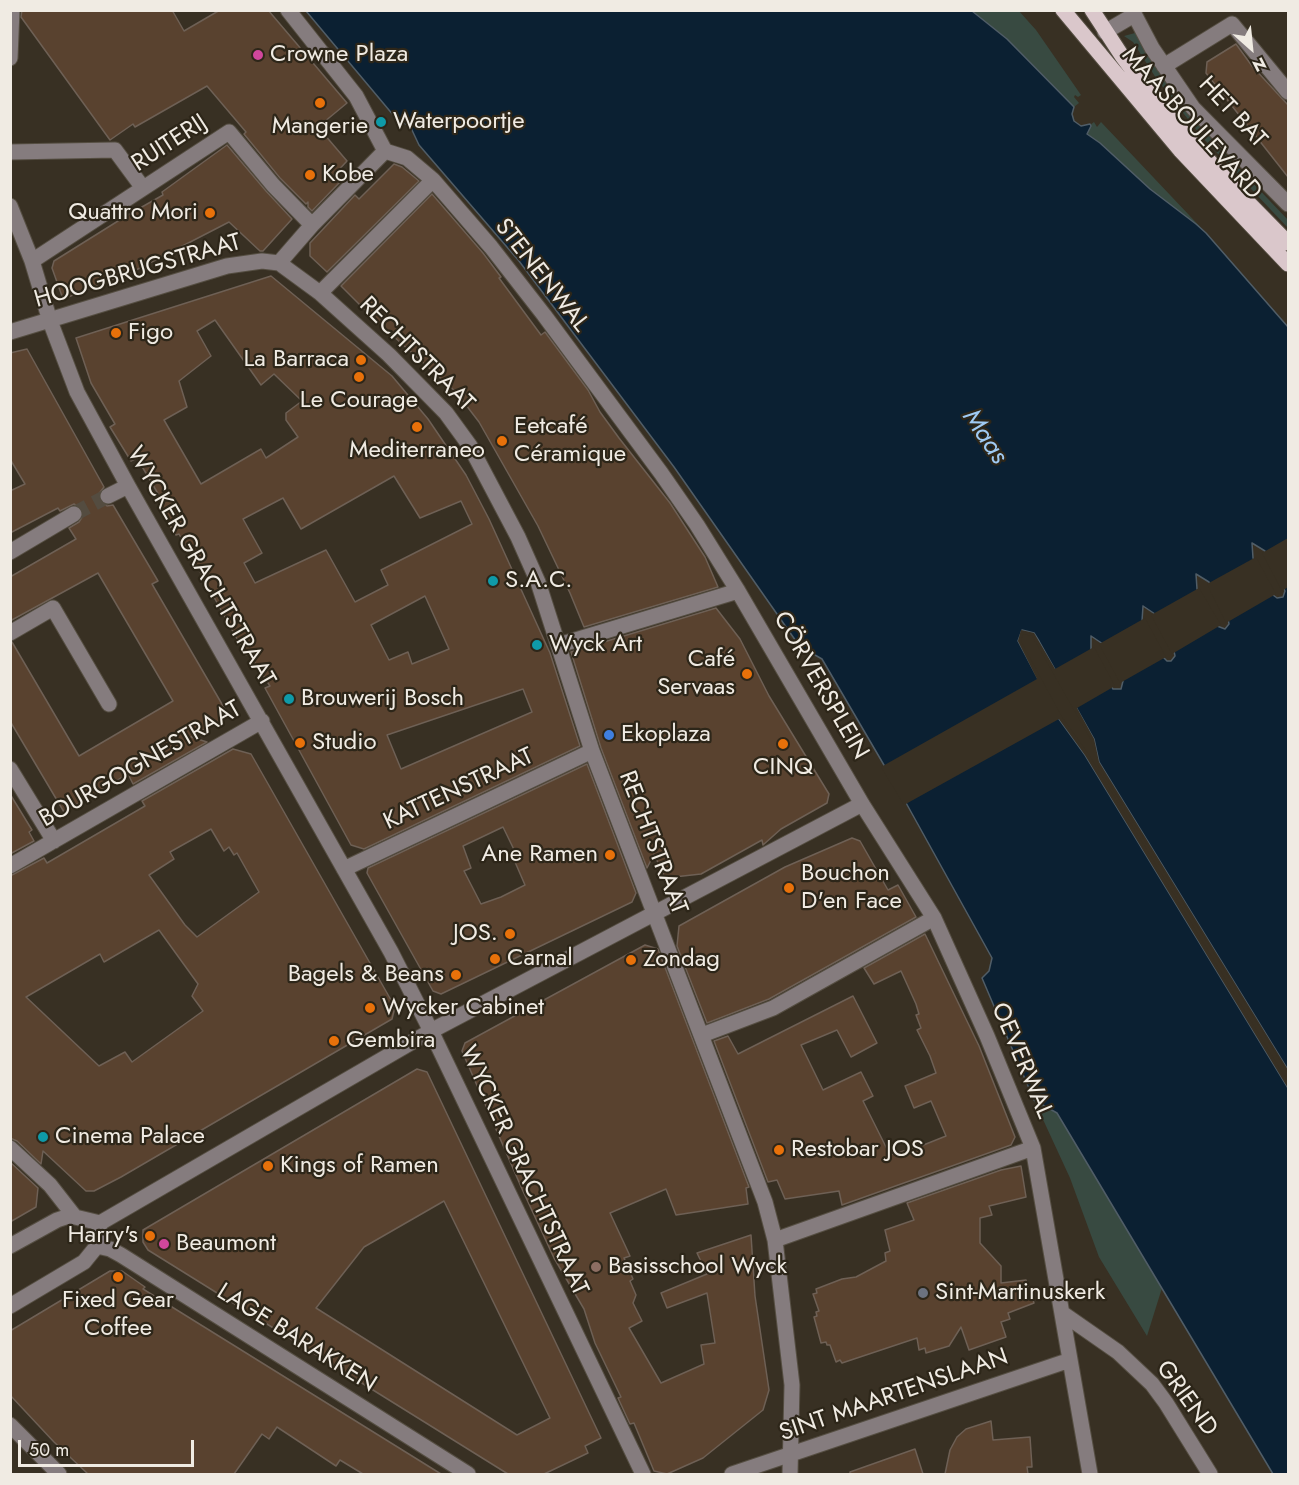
<!DOCTYPE html>
<meta charset="utf-8">
<style>
body{margin:0}
#map{position:relative;width:1299px;height:1485px;overflow:hidden;background:#383023;font-family:Jost,sans-serif}
canvas{display:block}
.frame{position:absolute;inset:0;border:12px solid #f0ebe3;pointer-events:none}
.north{position:absolute;left:1221px;top:18px;width:60px;height:60px;-webkit-text-stroke:4px #2d2619;paint-order:stroke;rotate:153deg;font-size:16px;font-weight:700;line-height:24px;text-align:center;color:#f0ebe3}
.north::after{content:'';display:block;margin:auto;width:21px;height:27px;background:#f0ebe3;clip-path:polygon(50% 0,100% 100%,50% 72%,0 100%)}
.scale{position:absolute;left:18px;top:1440px;width:176px;height:27px;box-sizing:border-box;border:3px solid #f0ebe3;border-top:0;padding-left:8px;font-size:18px;line-height:21px;white-space:nowrap;color:#f0ebe3;-webkit-text-stroke:4px #2d2619;paint-order:stroke}
</style>
<div id="map">
<canvas width="1299" height="1485"></canvas>
<div class="frame"></div>
<div class="north">N</div>
<div class="scale">50 m</div>
</div>
<script>
const context = document.querySelector('canvas').getContext('2d');
context.lineJoin = 'round';
function fill(path, color) {
  context.fillStyle = color;
  context.fill(path, 'evenodd');
}
function poly(rows) {
  const path = new Path2D();
  for (const r of rows) {
    path.moveTo(r[0], r[1]);
    for (let i = 2; i < r.length; i += 2) path.lineTo(r[i], r[i + 1]);
  }
  return path;
}
function strokePath(path, color, width, dash) {
  context.strokeStyle = color;
  context.lineWidth = width;
  context.lineCap = dash ? 'butt' : 'round';
  context.setLineDash(dash || []);
  context.stroke(path);
}
function write(font, color, halo, rows, align = 'center') {
  context.font = font + ' Jost,sans-serif';
  context.lineWidth = 4.5;
  context.setLineDash([]);
  context.textBaseline = 'middle';
  context.strokeStyle = halo;
  context.fillStyle = color;
  for (const [text, x, y, turn = 0] of rows) {
    context.save();
    context.translate(x, y);
    context.rotate((+turn || 0) * Math.PI / 180);
    context.textAlign = isNaN(turn) ? turn : align;
    if (halo) context.strokeText(text, 0, 0);
    context.fillText(text, 0, 0);
    context.restore();
  }
}
fill(poly([
 [972,11,1019,11,1036,30,1081,95,1078,97,1075,95,1074,97,1079,103,1074,107,1007,39],
 [1135,33,1169,86,1213,141,1288,220,1288,228,1202,137,1180,109,1156,78,1133,42,1124,36],
 [1094,122,1097,127,1101,122,1206,233,1196,224,1149,189,1100,143,1087,134,1091,126,1090,125],
 [1034,1100,1057,1113,1162,1288,1147,1336,1099,1257,1070,1178]
]), '#384a41');
const water = poly([
 [306,11,972,11,1007,39,1074,107,1072,114,1074,121,1081,126,1090,124,1091,126,1087,134,1100,143,1150,189,1196,224,1206,233,1288,327,1288,1070,1099,762,1094,739,1039,641,1034,633,1022,630,1018,641,1059,719,1085,755,1288,1088,1288,1474,1273,1474,1057,1113,1034,1100,982,978,989,971,992,958,905,801,822,659,815,655,807,654,798,644,674,467,519,261,419,145,411,128,394,116,306,11],
 [1252,543,1265,551,1285,591,1283,597,1277,598,1273,595,1253,558,1252,543],
 [1196,574,1209,582,1228,619,1229,624,1225,629,1217,626,1197,589,1196,574],
 [1143,606,1155,614,1174,651,1175,656,1171,661,1167,661,1163,657,1142,621,1143,606],
 [1091,636,1103,644,1123,681,1121,689,1113,689,1091,651,1091,636]
]);
fill(water, '#0b2032');
strokePath(water, '#505d67', 1.5);
fill(poly([
 [1288,538,1288,587,1282,591,1262,553],
 [1256,557,1276,594,1226,623,1207,584],
 [1199,588,1221,625,1172,654,1151,615],
 [1145,618,1166,657,1120,683,1099,644],
 [1021,630,1034,633,1055,669,1094,647,1115,686,1077,708,1094,739,1099,762,1288,1070,1288,1073,1097,764,1091,740,1036,643,1032,636,1023,634,1021,641,1062,717,1088,753,1288,1082,1288,1088,1085,755,1059,719,904,805,881,767,1037,679,1018,641]
]), '#383023');
const building = poly([
 [22,10,172,10,184,31,220,10,268,10,347,103,318,127,347,161,333,176,340,182,312,211,308,207,308,202,306,204,280,178,244,134,246,132,207,86,135,127,133,124,110,140,21,17,22,10],
 [1236,44,1252,66,1288,105,1288,177,1206,73,1207,62,1236,44],
 [227,145,266,191,292,219,263,251,260,251,229,222,136,270,63,299,52,268,54,261,126,216,163,195,162,192,227,145],
 [394,164,402,167,419,181,327,272,310,256,310,243,355,195,359,199,394,164],
 [432,194,483,253,501,277,499,278,541,335,545,332,588,390,600,412,619,438,670,503,705,557,718,587,584,627,570,593,538,526,479,422,456,392,374,319,341,286,432,194],
 [271,276,392,376,428,419,466,475,489,519,550,653,580,746,364,849,351,845,265,688,270,686,249,654,246,655,179,534,176,535,159,508,163,505,160,497,137,458,131,461,110,427,115,424,91,383,76,338,271,276],
 [215,320,261,385,274,374,302,401,286,413,286,420,298,437,266,458,261,449,201,484,164,420,187,407,179,381,211,356,197,331,215,320],
 [394,476,420,518,461,501,472,524,381,570,388,585,355,602,326,550,255,583,244,563,262,553,243,519,283,498,301,529,394,476],
 [425,596,449,649,412,664,408,652,389,660,371,625,425,596],
 [523,689,532,712,401,769,387,735,523,689],
 [27,349,104,487,98,495,100,501,107,506,113,505,158,581,152,584,226,711,224,718,191,737,207,742,133,784,128,774,64,812,10,721,10,643,12,642,79,756,173,701,98,573,10,621,10,577,76,539,69,528,79,522,84,514,82,509,74,504,60,511,58,508,10,533,10,491,25,484,10,459,10,353,27,349],
 [716,608,740,639,769,696,829,794,827,803,781,829,763,845,762,840,701,874,665,878,654,854,647,868,601,748,571,652,716,608],
 [233,749,251,754,395,1007,392,1019,121,1177,94,1191,86,1191,43,1151,41,1164,17,1141,10,1138,10,876,44,858,47,863,145,806,142,801,233,749],
 [211,829,224,851,229,847,234,855,237,853,259,892,197,937,185,925,149,875,174,859,170,852,211,829],
 [159,930,198,984,192,996,203,1011,132,1062,125,1052,99,1066,26,997,100,954,104,962,159,930],
 [587,764,636,893,632,902,441,994,433,991,367,873,368,868,587,764],
 [503,827,519,860,515,862,525,885,501,897,481,904,464,871,471,868,463,846,503,827],
 [10,794,32,830,29,832,34,841,10,854,10,794],
 [852,838,860,841,888,890,898,885,916,917,769,999,707,1023,677,946,679,926,785,867,852,838],
 [925,934,979,1046,1015,1137,1011,1145,842,1205,839,1191,785,1199,777,1180,768,1182,714,1041,728,1036,738,1054,853,996,877,1043,851,1057,837,1030,801,1045,823,1090,861,1072,873,1096,863,1101,890,1155,921,1146,946,1136,931,1101,914,1108,905,1086,936,1073,930,1056,917,1030,921,1028,916,1015,919,1014,916,1004,901,971,874,984,864,968,925,934],
 [645,945,658,949,749,1187,746,1188,748,1204,676,1215,666,1189,610,1213,630,1256,624,1258,633,1279,630,1281,636,1295,633,1303,642,1321,629,1328,661,1383,704,1364,701,1345,715,1343,707,1293,667,1308,661,1293,707,1274,697,1253,751,1235,755,1296,769,1390,763,1410,703,1458,667,1474,654,1471,634,1423,630,1424,618,1398,621,1397,595,1343,584,1309,554,1258,522,1189,462,1051,465,1043,645,945],
 [417,1069,427,1072,601,1438,585,1446,588,1453,544,1474,508,1474,148,1250,143,1242,143,1230,417,1069],
 [444,1201,550,1418,517,1435,316,1308,364,1247,444,1201],
 [10,1162,38,1188,36,1207,10,1222,10,1162],
 [1021,1166,1026,1197,989,1206,992,1215,980,1218,980,1243,1001,1266,1001,1283,1026,1280,1034,1303,1008,1313,1010,1319,1001,1322,1006,1337,969,1350,961,1327,949,1346,926,1353,925,1348,919,1350,917,1338,842,1363,840,1360,836,1362,830,1345,827,1345,826,1342,821,1343,814,1317,817,1316,816,1312,819,1311,813,1294,817,1293,816,1289,842,1279,856,1277,886,1261,885,1253,890,1251,885,1230,914,1220,907,1203,1001,1170,1021,1166],
 [110,1271,122,1271,145,1287,143,1289,441,1474,363,1474,340,1460,336,1466,277,1427,269,1439,262,1434,234,1474,88,1474,54,1442,10,1395,10,1331,110,1271],
 [991,1421,993,1440,1030,1437,1032,1467,1027,1467,1028,1474,945,1474,950,1450,957,1437,966,1429,991,1421],
 [915,1449,923,1474,850,1474,850,1472,915,1449]
]);
fill(building, '#59422f');
strokePath(building, '#6e6055', 1.5);
strokePath(poly([
 [74,514,108,496]
]), '#544c40', 15, [15, 8]);
const minor = poly([
 [288,10,356,96,385,151,407,158,433,180,491,247,544,315,661,473,697,525,738,591,862,804,934,918,987,1036,1033,1148,1090,1474],
 [1132,10,1152,48,1193,108,1288,204],
 [1232,24,1288,92],
 [1105,32,1134,15],
 [10,58,12,10],
 [1164,66,1232,24],
 [10,152,115,150,143,188],
 [10,206,32,261,50,321,77,392,128,486,391,952,431,1031,643,1474],
 [32,261,229,132,273,185,312,225],
 [279,263,312,225,385,151],
 [320,293,433,180],
 [10,332,227,266,262,261,279,263,320,293,389,355,446,413,470,446,518,537,538,582,592,751,765,1202,775,1240,792,1385,790,1474],
 [108,496,128,486],
 [10,552,74,514],
 [10,633,53,608,109,704],
 [559,645,738,591],
 [10,769,54,841],
 [10,866,262,721],
 [344,869,592,751],
 [702,1035,773,1008,934,918],
 [10,1148,50,1185,75,1217],
 [100,1223,431,1031,862,804],
 [775,1240,1033,1148],
 [10,1246,57,1220,66,1217,75,1217,100,1223],
 [97,1246,110,1249,121,1255,468,1474],
 [10,1306,84,1262,97,1246,100,1223],
 [1062,1313,1118,1352,1152,1384,1166,1403,1210,1474],
 [10,1425,59,1474],
 [732,1474,1070,1360]
]);
const major = poly([
 [1063,10,1180,150,1288,264],
 [1092,10,1122,56,1161,108,1232,186,1288,243]
]);
strokePath(minor, '#554e42', 17);
strokePath(major, '#554e42', 17);
strokePath(minor, '#857c7e', 15);
strokePath(major, '#dac7cb', 15);
for (const [x, y, r, color] of [
 [258,55,6,"#d1479c"],
 [320,103,6,"#e8710a"],
 [381,122,6,"#0f9aa8"],
 [310,175,6,"#e8710a"],
 [210,213,6,"#e8710a"],
 [116,333,6,"#e8710a"],
 [361,360,6,"#e8710a"],
 [359,377,6,"#e8710a"],
 [417,427,6,"#e8710a"],
 [502,441,6,"#e8710a"],
 [493,581,6,"#0f9aa8"],
 [537,645,6,"#0f9aa8"],
 [747,674,6,"#e8710a"],
 [289,699,6,"#0f9aa8"],
 [609,735,6,"#3f7fe0"],
 [300,743,6,"#e8710a"],
 [783,744,6,"#e8710a"],
 [610,855,6,"#e8710a"],
 [789,888,6,"#e8710a"],
 [510,934,6,"#e8710a"],
 [495,959,6,"#e8710a"],
 [631,960,6,"#e8710a"],
 [456,975,6,"#e8710a"],
 [370,1008,6,"#e8710a"],
 [334,1041,6,"#e8710a"],
 [43,1137,6,"#0f9aa8"],
 [779,1150,6,"#e8710a"],
 [268,1166,6,"#e8710a"],
 [150,1236,6,"#e8710a"],
 [164,1244,6,"#d1479c"],
 [596,1267,6,"#8d6e63"],
 [118,1277,6,"#e8710a"],
 [923,1293,6,"#6b7280"]
]) {
  const dot = new Path2D();
  dot.arc(x, y, r, 0, 2 * Math.PI);
  context.fillStyle = color;
  context.fill(dot);
  strokePath(dot, '#2d2619', 2);
}
write('24px', '#f0ebe3', '#2d2619', [
 ["Crowne Plaza",270,55],
 ["Waterpoortje",393,122],
 ["Mangerie",320,127,"center"],
 ["Kobe",322,175],
 ["Quattro Mori",198,213,"right"],
 ["Figo",128,333],
 ["La Barraca",349,360,"right"],
 ["Le Courage",359,401,"center"],
 ["Eetcafé",514,427],
 ["Céramique",514,455],
 ["Mediterraneo",417,451,"center"],
 ["S.A.C.",505,581],
 ["Wyck Art",549,645],
 ["Café",735,660,"right"],
 ["Servaas",735,688,"right"],
 ["Brouwerij Bosch",301,699],
 ["Ekoplaza",621,735],
 ["Studio",312,743],
 ["CINQ",783,768,"center"],
 ["Ane Ramen",598,855,"right"],
 ["Bouchon",801,874],
 ["D'en Face",801,902],
 ["JOS.",498,934,"right"],
 ["Carnal",507,959],
 ["Zondag",643,960],
 ["Bagels & Beans",444,975,"right"],
 ["Wycker Cabinet",382,1008],
 ["Gembira",346,1041],
 ["Cinema Palace",55,1137],
 ["Restobar JOS",791,1150],
 ["Kings of Ramen",280,1166],
 ["Harry's",138,1236,"right"],
 ["Beaumont",176,1244],
 ["Basisschool Wyck",608,1267],
 ["Sint-Martinuskerk",935,1293],
 ["Fixed Gear",118,1301,"center"],
 ["Coffee",118,1329,"center"]
], 'left');
write('24px', '#f0ebe3', '#2d2619', [
 ["HET BAT",1232,113,47],
 ["MAASBOULEVARD",1191,124,48],
 ["RUITERIJ",170,144,-33],
 ["HOOGBRUGSTRAAT",138,272,-16],
 ["STENENWAL",541,276,52],
 ["RECHTSTRAAT",416,355,45],
 ["WYCKER GRACHTSTRAAT",200,567,60],
 ["CÖRVERSPLEIN",820,686,60],
 ["BOURGOGNESTRAAT",141,765,-30],
 ["KATTENSTRAAT",459,790,-25],
 ["RECHTSTRAAT",652,843,69],
 ["OEVERWAL",1021,1061,67],
 ["WYCKER GRACHTSTRAAT",523,1171,65],
 ["LAGE BARAKKEN",296,1339,32],
 ["SINT MAARTENSLAAN",894,1396,-19],
 ["GRIEND",1186,1399,54]
]);
write('italic 26px', '#9fcaf3', '#2d2619', [
 ["Maas",984,437,56]
]);
</script>
